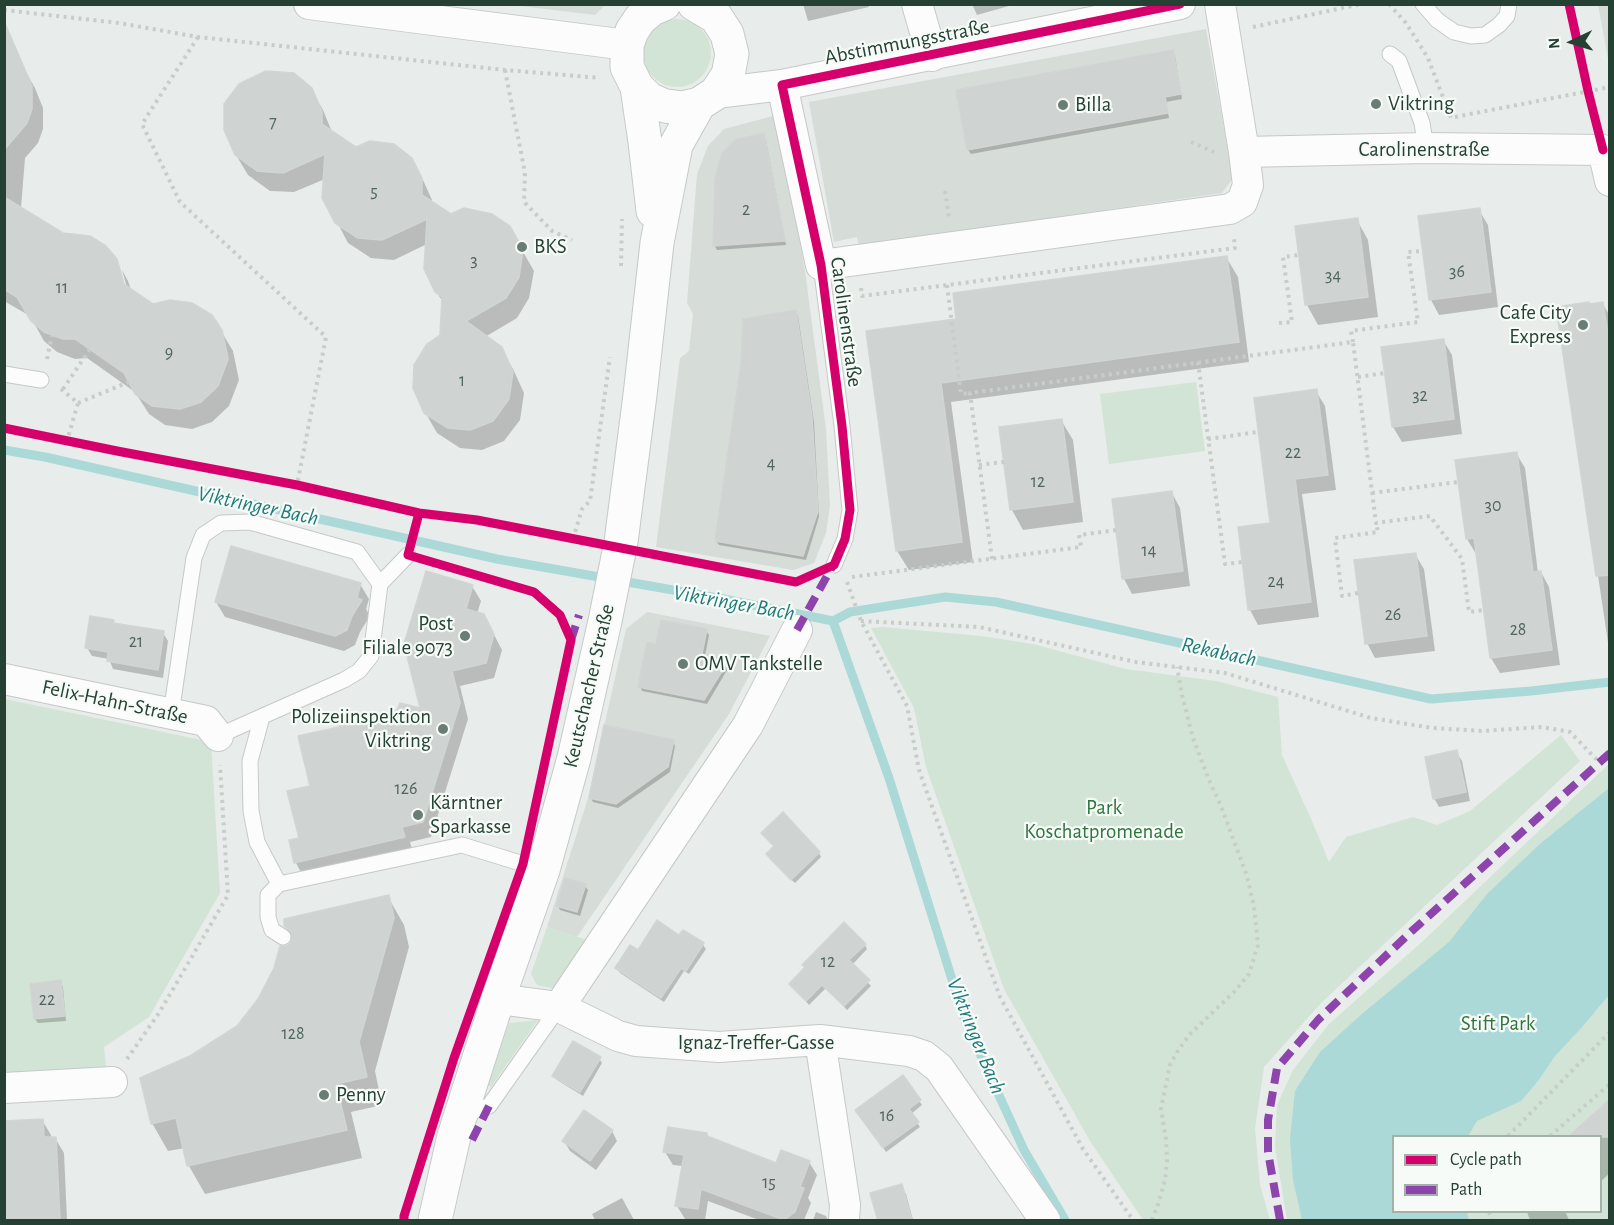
<!DOCTYPE html>
<meta charset="utf-8">
<style>
body{margin:0}
#map{position:relative;width:1614px;height:1225px;overflow:hidden;background:#e8ecea;font-family:"Alegreya Sans",sans-serif}
canvas{display:block}
.frame{position:absolute;inset:0;border:6px solid #254134;pointer-events:none}
.legend{position:absolute;left:1392px;top:1135px;width:210px;height:78px;box-sizing:border-box;background:#f7fbf8;border:2px solid #a3b1aa;margin:0;padding:8px 10px;list-style:none;font-size:18px;color:#254134}
.legend li{display:flex;align-items:center;gap:12px;height:30px}
.legend b{width:30px;border:2px solid #a3b1aa}
.north{position:absolute;left:1542px;top:12px;width:60px;height:60px;-webkit-text-stroke:4px #f7fbf8;paint-order:stroke;rotate:266deg;font-size:16px;font-weight:700;line-height:24px;text-align:center;color:#254134}
.north::after{content:'';display:block;margin:auto;width:21px;height:27px;background:#254134;clip-path:polygon(50% 0,100% 100%,50% 72%,0 100%)}
</style>
<div id="map">
<canvas width="1614" height="1225"></canvas>
<div class="frame"></div>
<ul class="legend">
<li><b style="height:8px;background:#d6006c"></b>Cycle path</li>
<li><b style="height:8px;background:#8e44ad"></b>Path</li>
</ul>
<div class="north">N</div>
</div>
<script>
const context = document.querySelector('canvas').getContext('2d');
context.lineJoin = 'round';
function fill(path, color) {
  context.fillStyle = color;
  context.fill(path, 'evenodd');
}
function poly(rows) {
  const path = new Path2D();
  for (const r of rows) {
    if (r.length === 3) {
      path.moveTo(r[0] + r[2], r[1]);
      path.arc(r[0], r[1], r[2], 0, 2 * Math.PI);
      continue;
    }
    path.moveTo(r[0], r[1]);
    for (let i = 2; i < r.length; i += 2) path.lineTo(r[i], r[i + 1]);
  }
  return path;
}
function strokePath(path, color, width, dash) {
  context.strokeStyle = color;
  context.lineWidth = width;
  context.lineCap = dash ? 'butt' : 'round';
  context.setLineDash(dash || []);
  context.stroke(path);
}
function write(font, color, halo, rows, align = 'center') {
  context.font = font + ' "Alegreya Sans",sans-serif';
  context.lineWidth = 4.5;
  context.setLineDash([]);
  context.textBaseline = 'middle';
  context.strokeStyle = halo;
  context.fillStyle = color;
  for (const [text, x, y, turn = 0] of rows) {
    context.save();
    context.translate(x, y);
    context.rotate((+turn || 0) * Math.PI / 180);
    context.textAlign = isNaN(turn) ? turn : align;
    if (halo) context.strokeText(text, 0, 0);
    context.fillText(text, 0, 0);
    context.restore();
  }
}
fill(poly([
 [512,5,605,5,595,15],
 [1598,5,1609,5,1609,64],
 [1206,29,1233,178,1222,193,859,246,857,237,834,242,809,102],
 [777,115,805,271,826,429,830,506,826,533,814,563,793,570,656,547,680,358,689,351,693,314,687,303,697,174,708,146,724,129],
 [647,612,770,636,729,714,577,937,547,927,588,798,626,629]
]), '#d6ddd9');
fill(poly([
 [677,53,34],
 [1196,382,1205,451,1109,464,1100,394],
 [883,627,981,636,1033,644,1126,669,1216,681,1278,697,1282,755,1312,821,1329,862,1346,837,1413,817,1437,825,1470,811,1561,735,1580,761,1322,1002,1264,1067,1255,1128,1260,1185,1270,1220,1143,1220,1090,1141,1004,989,926,767,914,708,871,628],
 [5,699,211,742,220,893,149,1017,104,1047,107,1076,5,1074],
 [1609,764,1609,1220,1287,1220,1275,1147,1277,1105,1293,1070,1329,1024,1423,941],
 [1394,1136,1600,1136,1600,1212,1394,1212],
 [547,927,587,940,555,989,537,985,531,974],
 [538,1020,491,1087,487,1085,509,1023]
]), '#d2e4d5');
fill(poly([
 [1609,788,1609,995,1583,1026,1555,1056,1538,1081,1521,1101,1477,1121,1468,1136,1394,1136,1394,1212,1467,1212,1469,1220,1302,1220,1293,1180,1290,1139,1295,1091,1320,1052,1363,1013,1449,942,1487,894,1541,843]
]), '#abd9d8');
fill(poly([
 [803,4,868,4,869,7,808,21],
 [972,4,1009,4,1009,6,977,15],
 [4,51,23,67,35,88,43,108,43,129,38,143,25,158,21,208,63,234,116,260,120,267,117,264,125,292,128,291,122,270,128,281,131,290,153,306,221,331,233,351,239,380,229,406,212,422,192,429,165,425,149,414,135,392,87,358,75,359,57,352,44,341,30,316,4,301],
 [1172,52,1175,56,1182,99,1166,102,1169,118,971,154,968,150],
 [311,89,323,110,332,132,356,148,411,159,423,180,432,200,432,204,451,216,509,227,534,271,529,298,517,318,485,337,501,348,513,369,524,393,520,420,504,441,482,450,460,448,437,433,425,412,442,336,444,304,436,291,427,244,394,260,371,258,348,243,337,222,325,179,294,192,270,191,248,175,236,155],
 [763,135,766,140,786,245,717,250,714,245],
 [1479,210,1488,225,1498,307,1439,315,1431,300,1420,217],
 [1357,220,1368,240,1378,317,1318,325,1307,305,1297,228],
 [1226,257,1238,277,1249,362,951,402,973,562,909,570,897,551,868,333,958,321],
 [1602,303,1610,316,1610,656,1558,308],
 [795,312,798,316,814,422,819,517,806,560,719,545,716,541],
 [1443,340,1452,355,1462,434,1402,442,1393,427],
 [1316,391,1325,406,1336,490,1302,494,1319,617,1258,625,1250,610,1272,524],
 [1061,420,1073,440,1083,522,1023,530,1012,510],
 [1516,453,1525,468,1538,573,1541,572,1549,587,1560,665,1500,673,1491,658,1478,553,1476,554,1467,539],
 [1172,493,1180,508,1190,586,1132,594,1124,579],
 [1415,554,1424,569,1435,651,1375,658,1367,643],
 [360,584,369,599,366,609,370,616,360,632,355,645,344,651,225,617,216,602],
 [472,586,481,601,477,614,492,631,502,650,494,678,460,686,468,719,431,837,410,842,413,852,304,878,296,863,291,842,301,839,312,787,358,722,422,710],
 [113,621,115,625,163,633,168,641,163,678,113,669,109,659,92,656,87,648],
 [706,631,709,635,705,656,728,661,730,665,707,704,642,691,640,686,658,646],
 [673,741,675,746,670,772,618,808,593,802,591,798],
 [1456,752,1462,761,1470,801,1439,807,1434,798],
 [765,837,819,853,821,857,795,883,770,859,768,854,775,847],
 [585,886,588,890,580,916,560,910,558,906],
 [388,897,404,925,409,947,375,1071,382,1105,351,1112,362,1158,205,1194,189,1166,185,1148,168,1151,152,1123,191,1058,238,1027,259,999,293,939,285,926],
 [683,932,703,945,706,949,689,974,684,971,664,1002,620,973,617,968,638,952,679,937],
 [865,945,867,949,852,965,871,986,847,1010,826,988,809,1005,791,984,806,968],
 [60,982,63,987,66,1021,38,1023,35,1019],
 [599,1058,602,1063,583,1096,557,1080,554,1076],
 [902,1077,922,1105,911,1114,920,1127,886,1152,860,1114],
 [1610,1101,1610,1173,1600,1182,1600,1136],
 [42,1120,51,1135,51,1139,55,1138,64,1153,67,1220,4,1220],
 [612,1131,617,1141,596,1170,570,1151,564,1141],
 [706,1134,708,1138,777,1165,809,1162,817,1175,808,1198,811,1203,804,1220,759,1220,708,1201,705,1220,685,1219,677,1206,683,1166,673,1165,665,1152],
 [901,1186,906,1194,913,1220,879,1220],
 [622,1198,634,1220,595,1220,592,1214],
 [816,1212,826,1216,828,1220,813,1220],
 [1527,1212,1568,1212,1566,1213,1569,1220,1530,1220]
]), '#0003');
strokePath(poly([
 [4,450,45,457,497,559,724,599,833,621,889,778,965,1021,1024,1150,1065,1220],
 [833,621,850,612,945,597,996,602,1431,699,1531,691,1610,682]
]), '#abd9d8', 9);
const building = poly([
 [4,21,32,86,32,109,27,123,4,150,4,21],
 [1173,50,1181,94,1165,97,1168,113,967,150,956,90,1173,50],
 [266,71,294,73,312,88,322,112,322,124,356,147,370,141,394,144,412,158,422,178,422,195,451,214,464,208,492,214,510,226,523,249,519,277,506,298,466,321,502,347,513,372,509,399,493,421,470,430,448,428,424,413,413,388,414,365,427,344,440,335,442,297,435,292,424,269,427,219,382,240,358,238,335,223,322,198,325,154,283,173,257,171,235,155,224,130,224,104,239,84,266,71],
 [764,133,785,241,713,246,715,179,722,153,735,140,764,133],
 [4,197,63,233,90,236,106,246,117,259,124,284,153,304,170,300,192,303,212,315,222,330,228,359,218,386,201,402,180,409,152,406,135,394,124,373,75,339,63,339,44,332,31,321,17,297,4,289,4,197],
 [1480,208,1491,292,1429,300,1418,216,1480,208],
 [1358,218,1368,297,1305,305,1295,226,1358,218],
 [1227,256,1239,342,941,383,962,542,896,551,866,331,956,319,953,293,1227,256],
 [1589,302,1590,304,1603,302,1610,348,1610,575,1596,576,1556,307,1589,302],
 [796,310,812,416,818,511,803,556,715,541,741,364,743,319,796,310],
 [1444,339,1454,419,1392,427,1381,347,1444,339],
 [1317,389,1328,475,1295,479,1311,602,1248,610,1238,527,1270,523,1254,398,1317,389],
 [1062,419,1073,502,1010,510,999,427,1062,419],
 [1517,452,1533,572,1541,571,1552,650,1490,658,1474,538,1466,539,1455,460,1517,452],
 [1172,491,1183,571,1122,579,1112,499,1172,491],
 [231,546,361,583,357,598,362,600,352,616,347,630,335,636,215,602,231,546],
 [1416,553,1427,636,1365,644,1354,560,1416,553],
 [426,571,473,585,466,609,484,614,494,634,486,663,452,671,460,703,423,822,402,827,405,837,294,863,289,840,299,838,287,791,310,786,298,736,339,727,342,716,358,721,397,710,400,703,420,708,404,644,426,571],
 [90,616,114,620,113,623,164,631,158,670,107,661,108,652,85,648,90,616],
 [661,620,707,629,702,654,729,660,704,700,638,687,647,642,656,644,661,620],
 [604,725,674,740,668,767,616,804,589,798,604,725],
 [1457,750,1466,792,1433,799,1425,757,1457,750],
 [783,812,820,852,791,880,766,854,774,846,761,833,783,812],
 [565,878,586,884,577,912,556,906,565,878],
 [389,895,394,918,359,1042,367,1077,336,1084,347,1130,187,1166,176,1118,151,1124,140,1078,190,1056,237,1026,258,999,274,968,280,946,287,946,291,942,292,933,284,926,284,919,389,895],
 [657,920,679,935,683,930,704,943,686,971,681,968,661,998,615,968,630,945,638,950,657,920],
 [844,922,866,944,849,960,870,980,844,1006,822,985,806,1001,789,984,805,967,802,965,844,922],
 [61,980,65,1016,34,1019,30,984,61,980],
 [573,1041,601,1057,580,1092,552,1076,573,1041],
 [903,1075,921,1100,909,1109,919,1122,883,1148,855,1110,903,1075],
 [1610,1099,1610,1137,1568,1137,1610,1099],
 [584,1110,613,1130,590,1161,562,1141,584,1110],
 [43,1119,44,1137,56,1137,60,1221,4,1221,4,1121,43,1119],
 [668,1127,707,1133,707,1136,776,1163,781,1150,810,1161,800,1187,804,1188,795,1212,784,1220,701,1189,698,1209,675,1206,684,1155,663,1152,668,1127],
 [902,1184,912,1221,878,1221,870,1193,902,1184]
]);
fill(building, '#cfd3d1');
strokePath(building, '#d1d5d3', 1.5);
const lane = poly([
 [1423,4,1437,20,1454,32,1471,36,1485,35,1499,25,1507,16,1509,4],
 [1390,54,1399,61,1422,123,1426,148],
 [821,265,842,426,850,510,845,539,834,565],
 [4,374,41,380],
 [171,714,194,558,203,535,221,523,250,522,357,552,380,584],
 [262,717,250,761,251,811,257,842,279,884],
 [218,736,344,680,359,671,371,656,380,584,408,555],
 [283,937,272,930,268,917,268,895,279,884,462,845,543,870],
 [461,1115,489,1106,559,1007]
]);
const street = poly([
 [309,4,627,45],
 [917,4,932,56],
 [782,85,821,265,1230,209,1242,202,1248,185,1244,152,1220,4],
 [716,93,782,85,1180,4],
 [1244,152,1426,148,1603,150,1610,181],
 [4,679,206,721,218,736],
 [498,999,559,1007,618,1036,636,1041,719,1047,820,1040,909,1051,924,1056,939,1068,1045,1220],
 [559,1007,748,725,797,630],
 [820,1040,845,1205,844,1220],
 [4,1088,112,1082]
]);
const secondary = poly([
 [637,87,649,99,665,106,682,108,699,104,716,93,728,75,732,54,727,34,716,17,694,4],
 [653,211,645,142,637,87,627,67,627,45,632,31,640,19,652,9,664,4],
 [435,1220,454,1136,498,999,543,870,574,758,605,621,621,542,640,395,657,243,676,145,699,104]
]);
strokePath(lane, '#c5c9c7', 17);
strokePath(street, '#c5c9c7', 32);
strokePath(secondary, '#c4cac7', 35);
strokePath(poly([
 [1389,4,1406,23,1428,58,1451,118],
 [1569,4,1595,121],
 [4,10,119,23,198,37,505,70,600,78],
 [1253,27,1361,4],
 [198,37,142,124,180,202,326,337,297,485],
 [505,70,525,173,524,201,526,204,552,231,572,240],
 [1455,117,1610,87],
 [1191,142,1214,152],
 [945,191,949,219],
 [621,266,622,219],
 [947,285,961,394,970,393],
 [861,288,862,296,1235,248,1234,238],
 [1279,323,1292,322,1283,257,1299,255],
 [1353,342,1351,331,1418,322,1408,252,1423,251],
 [47,359,52,336],
 [1198,362,1225,564,1242,562],
 [1358,377,1385,373],
 [61,389,78,403,67,441],
 [63,389,90,349],
 [78,403,129,382],
 [1208,439,1258,432],
 [979,465,1004,462],
 [1372,493,1458,482],
 [573,539,582,509,590,501,610,357],
 [992,559,970,393,1353,342,1376,523,1430,516,1462,559,1469,612,1484,610],
 [852,577,1081,547,1079,535,1116,530],
 [847,582,861,621,907,706,919,770,1000,997,1083,1149,1133,1220],
 [1358,593,1342,596,1335,538,1378,532,1376,523],
 [861,621,979,627,1136,662,1225,673,1371,718,1432,728,1483,731,1542,727,1570,732,1599,762],
 [127,1059,159,1013,228,895,220,765],
 [1508,1136,1610,1032],
 [1550,1136,1610,1084],
 [1489,1212,1492,1220],
 [1152,1220,1157,1208,1165,1180,1167,1162,1166,1139,1161,1109,1170,1065,1179,1049,1189,1035,1234,992,1249,974,1258,945,1254,907,1247,876,1221,806,1209,780,1193,738,1182,695,1177,667]
]), '#c7ceca', 4, [3, 4.5]);
strokePath(lane, '#fcfcfc', 15);
strokePath(street, '#fcfcfc', 30);
strokePath(secondary, '#fcfcfc', 33);
strokePath(poly([
 [797,630,832,567],
 [571,640,579,615],
 [472,1140,489,1106],
 [1280,1220,1268,1152,1268,1120,1277,1068,1318,1020,1413,930,1610,753]
]), '#8e44ad', 8, [15, 8]);
strokePath(poly([
 [1569,4,1588,91,1603,150],
 [4,428,117,451,297,485,419,513,477,520,796,582,834,565,845,539,850,510,842,426,821,265,782,85,1180,4],
 [404,1220,404,1216,454,1058,523,864,571,640,560,615,534,592,408,555,419,513]
]), '#d6006c', 9);
for (const [x, y, r, color] of [
 [1376,104,6,"#697d74"],
 [1063,105,6,"#697d74"],
 [522,247,6,"#697d74"],
 [1583,325,6,"#697d74"],
 [465,636,6,"#697d74"],
 [683,664,6,"#697d74"],
 [443,729,6,"#697d74"],
 [418,815,6,"#697d74"],
 [324,1095,6,"#697d74"]
]) {
  const dot = new Path2D();
  dot.arc(x, y, r, 0, 2 * Math.PI);
  context.fillStyle = color;
  context.fill(dot);
  strokePath(dot, '#f7fbf8', 2);
}
write('18px', '#50665c', null, [
 ["7",273,123],
 ["5",374,192],
 ["2",746,210],
 ["3",474,261],
 ["36",1457,272],
 ["34",1333,276],
 ["11",62,288],
 ["9",169,353],
 ["1",462,381],
 ["32",1420,396],
 ["22",1293,453],
 ["4",771,464],
 ["12",1038,482],
 ["30",1493,506],
 ["14",1149,551],
 ["24",1276,582],
 ["26",1393,615],
 ["28",1518,630],
 ["21",136,642],
 ["126",406,789],
 ["12",828,962],
 ["22",47,1000],
 ["128",293,1034],
 ["16",887,1116],
 ["15",769,1183]
]);
write('21px', '#254134', '#f7fbf8', [
 ["Abstimmungsstraße",907,42,-11],
 ["Carolinenstraße",1424,150],
 ["Carolinenstraße",846,322,82],
 ["Keutschacher Straße",589,686,-77],
 ["Felix-Hahn-Straße",115,702,12],
 ["Ignaz-Treffer-Gasse",756,1043]
]);
write('21px', '#254134', '#f7fbf8', [
 ["Viktring",1388,104],
 ["Billa",1075,105],
 ["BKS",534,247],
 ["Cafe City",1571,313,"right"],
 ["Express",1571,337,"right"],
 ["Post",453,624,"right"],
 ["Filiale 9073",453,648,"right"],
 ["OMV Tankstelle",695,664],
 ["Polizeiinspektion",431,717,"right"],
 ["Viktring",431,741,"right"],
 ["Kärntner",430,803],
 ["Sparkasse",430,827],
 ["Penny",336,1095]
], 'left');
write('21px', '#30763f', '#f7fbf8', [
 ["Park",1104,808],
 ["Koschatpromenade",1104,832],
 ["Stift Park",1498,1024]
]);
write('italic 22px', '#207b7b', '#f7fbf8', [
 ["Viktringer Bach",258,506,12],
 ["Viktringer Bach",734,603,10],
 ["Rekabach",1219,652,12],
 ["Viktringer Bach",976,1036,68]
]);
</script>
